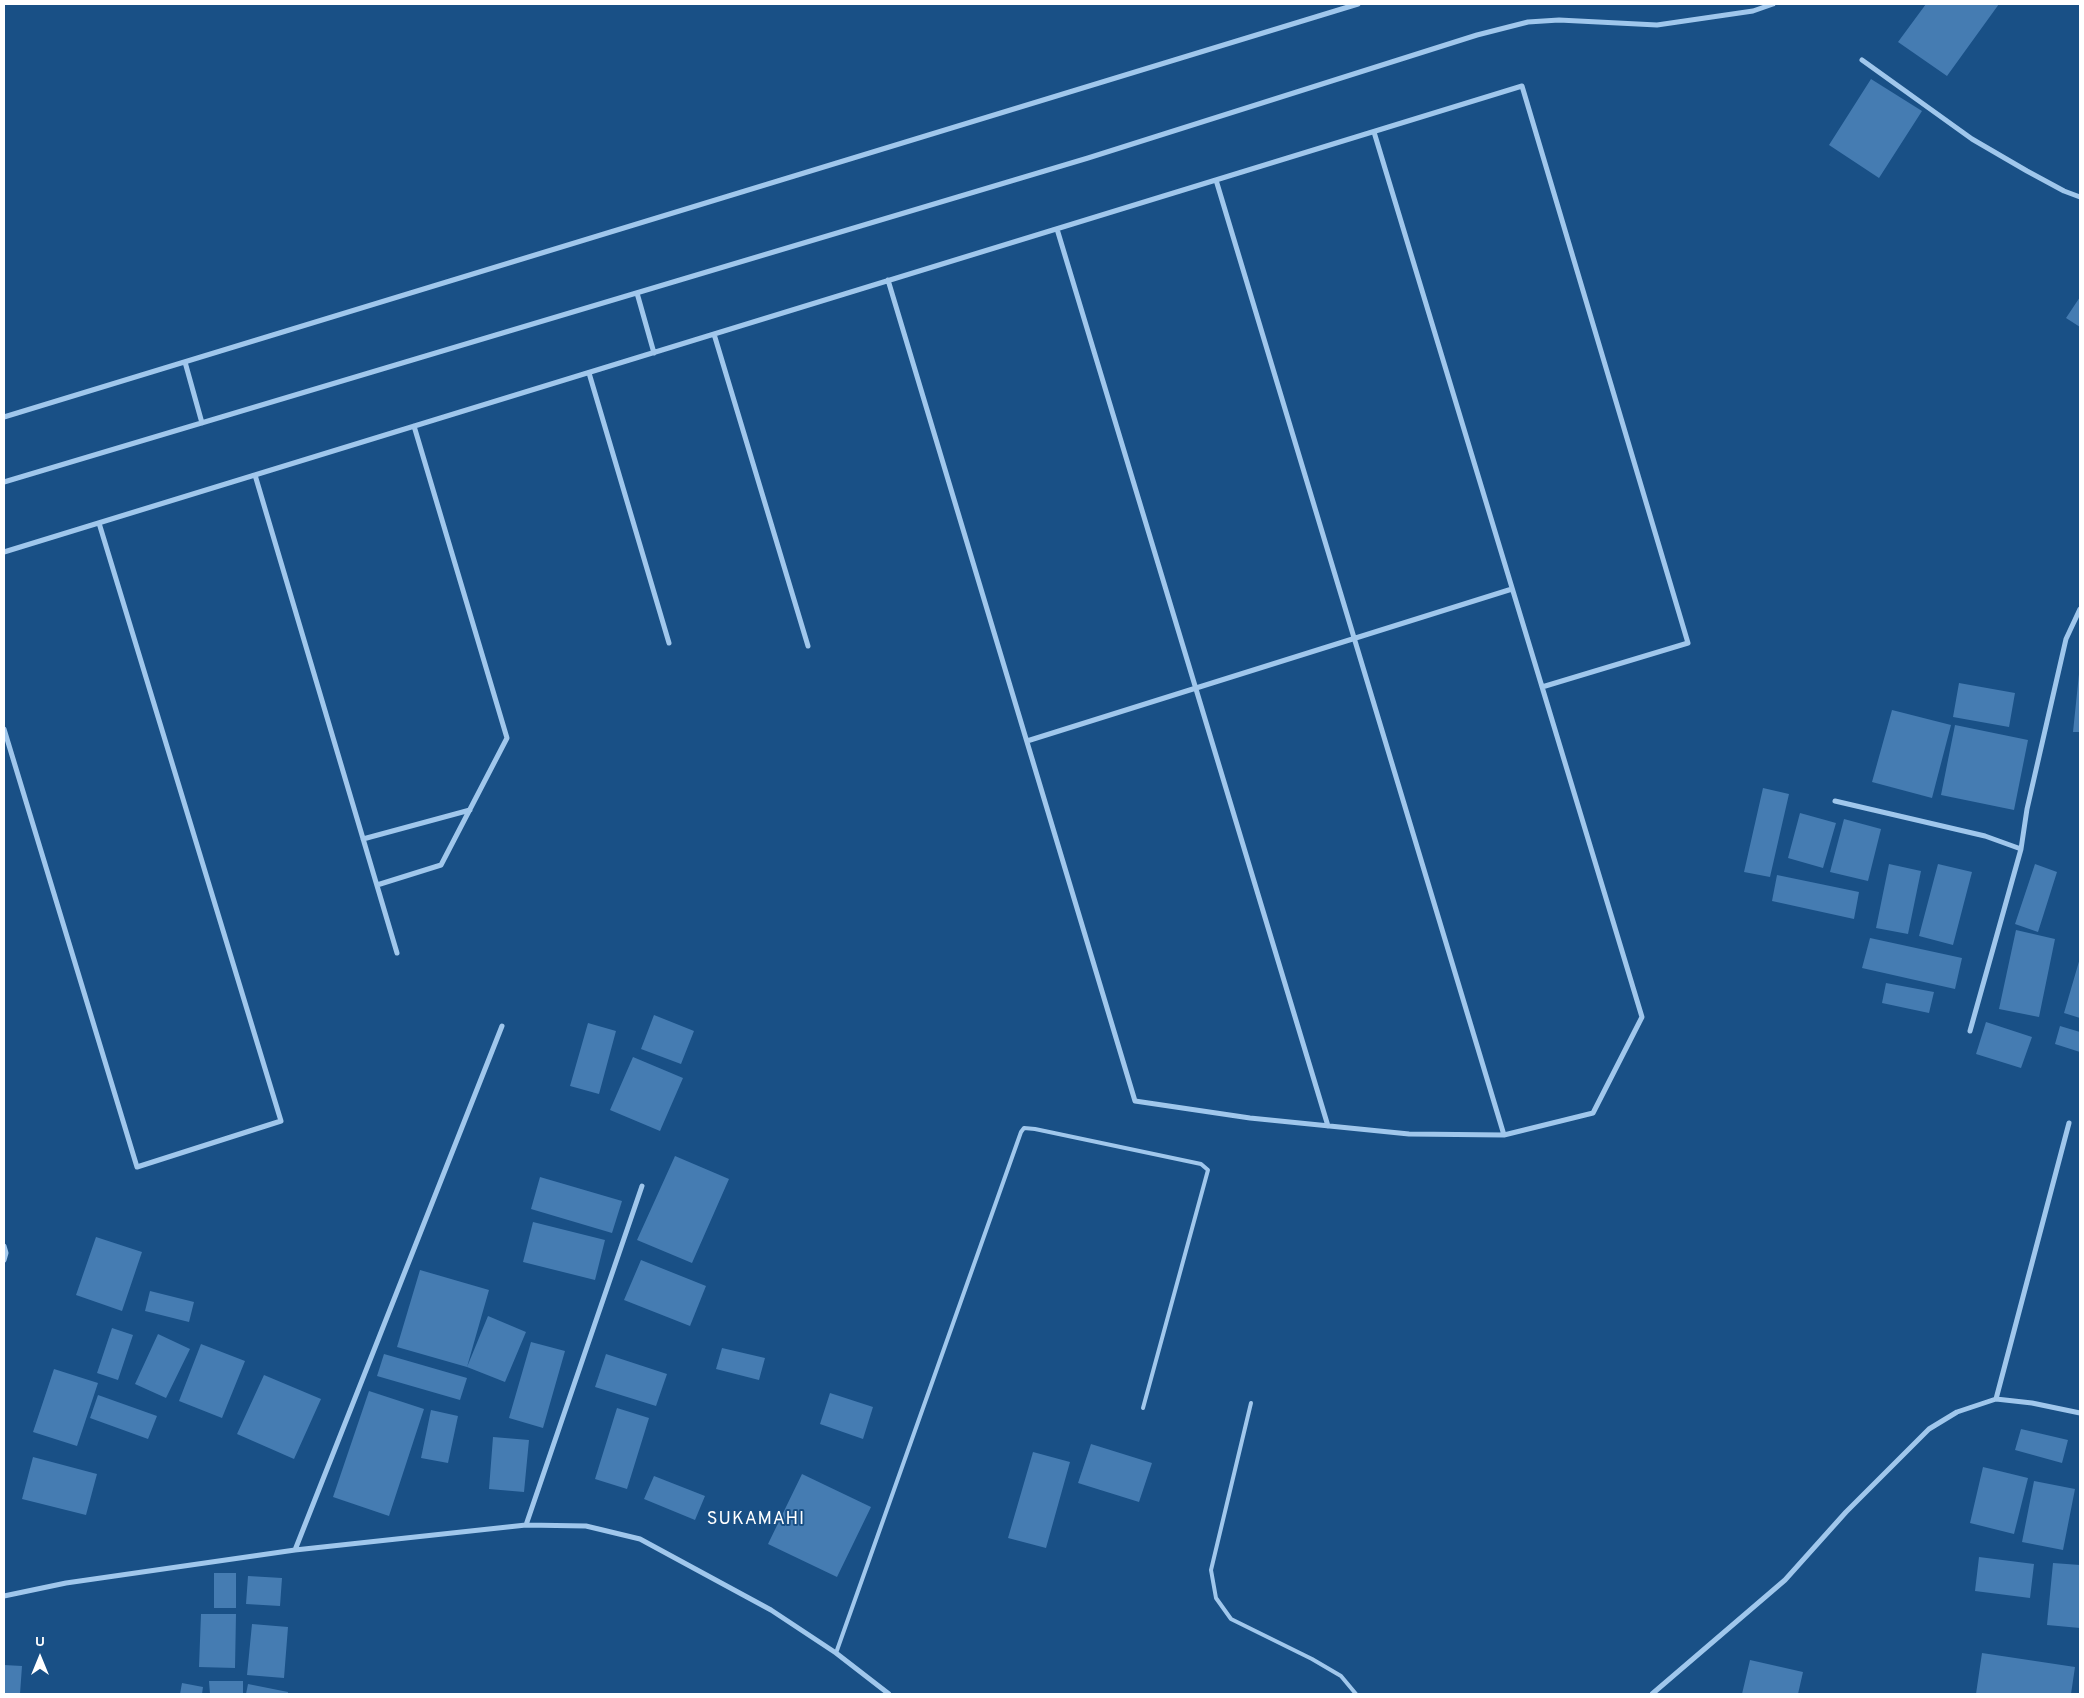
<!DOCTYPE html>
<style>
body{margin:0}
#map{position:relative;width:2084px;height:1698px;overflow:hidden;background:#195086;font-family:Overpass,sans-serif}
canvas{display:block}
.frame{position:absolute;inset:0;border:5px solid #fff;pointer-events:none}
.north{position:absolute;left:15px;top:1633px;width:50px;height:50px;-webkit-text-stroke:4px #195086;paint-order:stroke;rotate:0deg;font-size:14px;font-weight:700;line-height:20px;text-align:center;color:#fff}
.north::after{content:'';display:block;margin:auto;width:18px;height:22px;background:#fff;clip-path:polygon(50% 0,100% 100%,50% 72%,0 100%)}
</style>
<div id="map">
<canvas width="2084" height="1698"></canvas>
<div class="frame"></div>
<div class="north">U</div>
</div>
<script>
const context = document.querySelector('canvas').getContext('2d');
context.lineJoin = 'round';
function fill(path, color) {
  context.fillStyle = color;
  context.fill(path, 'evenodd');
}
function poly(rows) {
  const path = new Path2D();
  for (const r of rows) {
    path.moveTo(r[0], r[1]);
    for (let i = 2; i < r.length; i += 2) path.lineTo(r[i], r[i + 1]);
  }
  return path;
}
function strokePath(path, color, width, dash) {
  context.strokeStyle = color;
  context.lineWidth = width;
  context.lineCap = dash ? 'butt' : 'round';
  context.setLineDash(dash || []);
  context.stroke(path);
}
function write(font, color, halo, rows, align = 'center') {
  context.font = font + ' Overpass,sans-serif';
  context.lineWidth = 4;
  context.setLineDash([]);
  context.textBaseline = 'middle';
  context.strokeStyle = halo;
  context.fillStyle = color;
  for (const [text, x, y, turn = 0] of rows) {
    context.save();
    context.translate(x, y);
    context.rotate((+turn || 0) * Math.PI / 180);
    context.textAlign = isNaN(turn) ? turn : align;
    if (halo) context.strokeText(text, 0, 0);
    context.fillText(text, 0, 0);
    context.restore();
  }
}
fill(poly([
 [1926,4,1999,4,1947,76,1898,42],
 [1871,79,1922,111,1879,178,1829,145],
 [2080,297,2080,327,2066,318],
 [2079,674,2080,674,2080,732,2073,732],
 [1959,683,2015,693,2009,727,1953,717],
 [1892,710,1951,725,1932,798,1872,782],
 [1955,725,2028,740,2014,810,1941,795],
 [1763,788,1789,794,1770,877,1744,872],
 [1800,813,1836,823,1823,868,1788,858],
 [1844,819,1881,829,1868,881,1830,872],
 [1889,864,1921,871,1908,934,1876,928],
 [1938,864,1972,872,1953,945,1919,936],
 [2035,864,2057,872,2038,932,2015,924],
 [1777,875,1859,892,1854,919,1772,901],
 [2016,930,2055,939,2039,1017,1999,1009],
 [1870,938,1962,958,1955,989,1862,968],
 [2080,958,2080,1018,2064,1013],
 [1886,983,1934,992,1929,1013,1882,1003],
 [654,1015,694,1031,681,1064,641,1049],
 [1986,1022,2032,1037,2021,1068,1976,1054],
 [588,1023,616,1031,599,1094,570,1086],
 [2060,1026,2080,1032,2080,1052,2055,1044],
 [633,1057,683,1078,660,1131,610,1110],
 [675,1156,729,1179,692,1263,637,1240],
 [540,1177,622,1201,612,1233,531,1209],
 [533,1222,605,1240,595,1280,523,1262],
 [96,1237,142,1252,122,1311,76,1295],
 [641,1260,706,1286,690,1326,624,1300],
 [420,1270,489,1290,467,1367,397,1347],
 [150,1291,194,1302,189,1322,145,1311],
 [488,1316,526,1332,505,1382,467,1367],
 [112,1328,133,1335,118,1380,97,1373],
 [158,1334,190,1349,166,1398,135,1384],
 [531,1342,565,1351,543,1428,509,1418],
 [201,1344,245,1361,222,1418,179,1401],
 [722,1348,765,1358,759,1380,716,1369],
 [384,1354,467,1378,460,1400,377,1376],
 [606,1354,667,1374,656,1406,595,1387],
 [54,1369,98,1383,77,1446,33,1432],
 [264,1375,321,1399,294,1459,237,1434],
 [369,1391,424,1409,389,1516,333,1497],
 [830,1393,873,1407,863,1439,820,1424],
 [98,1395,157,1416,148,1439,90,1418],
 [617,1408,649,1418,627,1489,595,1479],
 [431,1410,458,1416,448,1463,421,1458],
 [2021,1429,2068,1440,2062,1463,2015,1450],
 [493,1437,529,1440,524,1492,489,1489],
 [1091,1444,1152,1463,1139,1502,1078,1483],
 [1033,1452,1070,1462,1046,1548,1008,1538],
 [33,1457,97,1474,86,1515,22,1499],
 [1983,1467,2028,1478,2014,1534,1970,1523],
 [802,1474,871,1507,837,1577,768,1544],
 [654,1476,705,1496,695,1520,644,1499],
 [2034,1481,2075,1489,2063,1550,2022,1542],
 [1979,1557,2034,1564,2030,1598,1975,1591],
 [2053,1563,2080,1565,2080,1628,2047,1625],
 [214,1573,236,1573,236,1608,214,1608],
 [248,1576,282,1578,280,1606,246,1604],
 [201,1614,236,1614,235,1668,199,1667],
 [252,1624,288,1627,284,1678,247,1675],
 [1982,1653,2075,1667,2071,1694,1976,1694],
 [1750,1660,1803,1672,1798,1694,1742,1694],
 [4,1665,22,1666,20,1694,4,1694],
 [209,1681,243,1681,243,1694,210,1694],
 [182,1683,203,1687,202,1694,180,1694],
 [248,1684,288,1692,288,1694,246,1694]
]), '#457cb2');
strokePath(poly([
 [1251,1403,1211,1570,1216,1598,1231,1619,1312,1659,1341,1676,1356,1694],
 [836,1653,1021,1132,1024,1128,1035,1129,1201,1164,1208,1170,1143,1408]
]), '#a0c7ec', 4);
strokePath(poly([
 [1862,60,1972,139,2027,171,2064,191,2080,197],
 [1216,180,1504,1135],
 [1057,229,1328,1126],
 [888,280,1135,1101,1250,1118,1409,1134,1504,1135,1593,1113,1642,1017,1374,132],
 [637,293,654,353],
 [714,334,808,646],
 [185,362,202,423],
 [589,373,669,643],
 [4,417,1358,4],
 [255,475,397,953],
 [4,482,1088,158,1477,35,1528,22,1559,20,1657,25,1753,11,1773,4],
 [4,552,1522,86,1688,643,1542,687],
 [4,729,137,1167,281,1121,99,523],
 [1027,741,1512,589],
 [1835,801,1985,836,2021,849,2027,809,2066,639,2080,609],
 [363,839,470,810],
 [377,885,441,865,507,738,414,426],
 [1970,1031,2021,849],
 [4,1246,6,1253,4,1260],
 [1996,1399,2069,1123],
 [526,1525,642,1186],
 [295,1550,502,1026],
 [4,1596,66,1583,295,1550,526,1525,586,1526,640,1539,771,1610,836,1653,889,1694],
 [1652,1694,1785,1580,1846,1512,1929,1429,1957,1412,1996,1399,2032,1403,2080,1413]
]), '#a0c7ec', 5);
context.letterSpacing = '1px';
write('18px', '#fff', '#195086', [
 ["SUKAMAHI",756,1520]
]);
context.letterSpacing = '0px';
</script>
